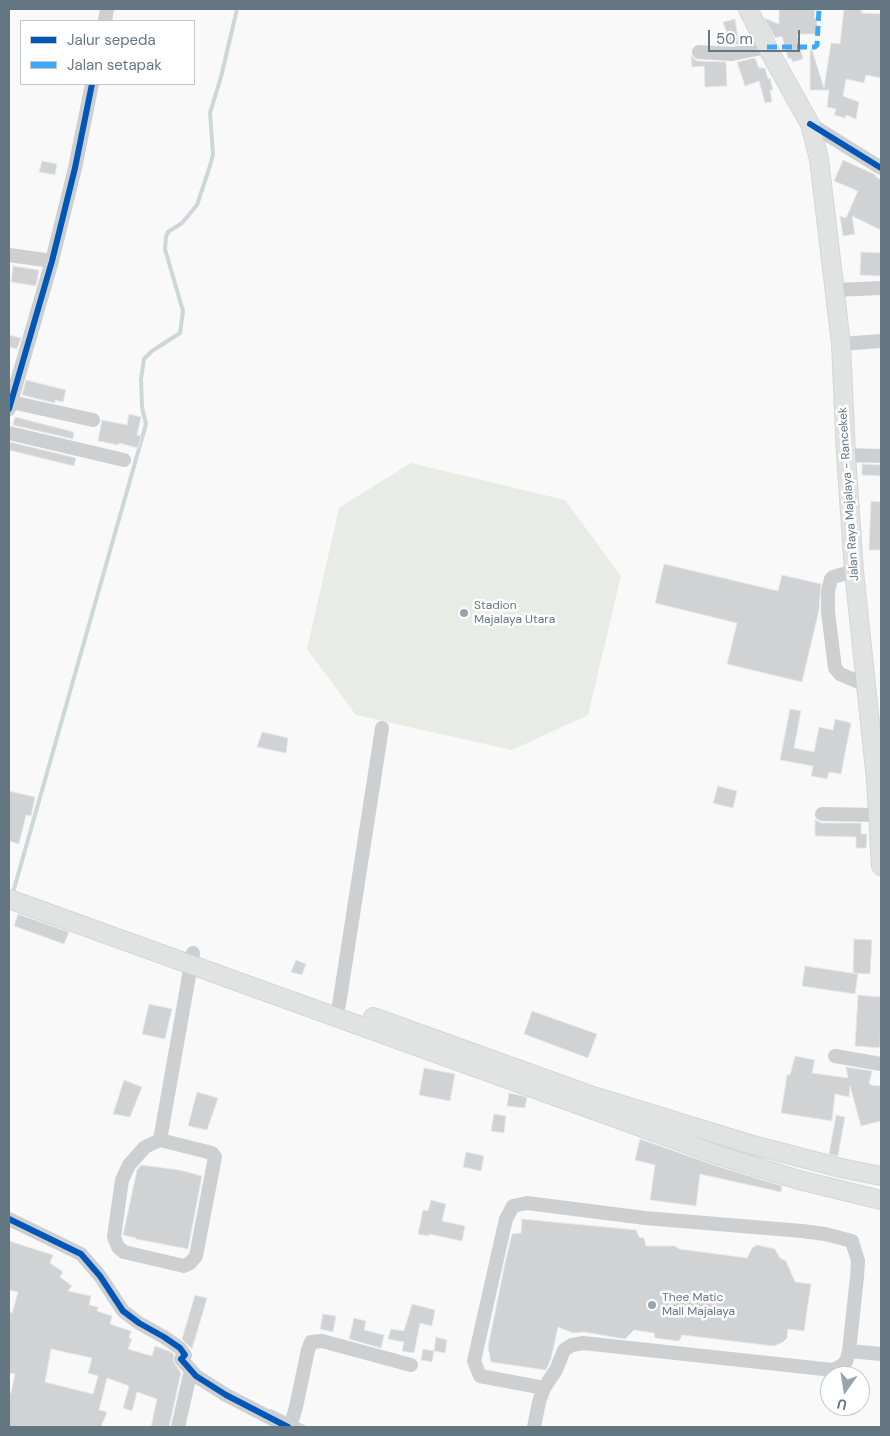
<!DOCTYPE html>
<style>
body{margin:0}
#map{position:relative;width:890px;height:1436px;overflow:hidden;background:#f9f9f9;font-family:"DM Sans",sans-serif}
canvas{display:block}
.frame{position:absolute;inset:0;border:10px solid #657683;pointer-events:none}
.legend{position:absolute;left:20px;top:20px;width:175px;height:65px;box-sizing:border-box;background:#fff;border:1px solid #c1c8cd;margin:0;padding:6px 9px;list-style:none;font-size:15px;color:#657683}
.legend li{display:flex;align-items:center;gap:10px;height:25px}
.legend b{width:25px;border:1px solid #c1c8cd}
.north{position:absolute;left:820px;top:1366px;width:50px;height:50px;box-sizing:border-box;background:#fff;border:1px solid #c1c8cd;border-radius:50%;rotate:193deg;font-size:14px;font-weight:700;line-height:20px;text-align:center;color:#657683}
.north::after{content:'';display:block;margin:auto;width:18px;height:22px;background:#99a4ac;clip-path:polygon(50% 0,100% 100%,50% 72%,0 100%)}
.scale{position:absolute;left:708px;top:30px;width:92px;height:22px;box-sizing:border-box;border:2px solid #657683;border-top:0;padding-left:6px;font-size:15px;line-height:18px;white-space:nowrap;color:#657683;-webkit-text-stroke:4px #fff;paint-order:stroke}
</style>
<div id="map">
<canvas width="890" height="1436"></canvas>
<div class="frame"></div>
<ul class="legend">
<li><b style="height:6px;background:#0057b8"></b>Jalur sepeda</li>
<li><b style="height:6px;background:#3fa9f5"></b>Jalan setapak</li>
</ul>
<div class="north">U</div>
<div class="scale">50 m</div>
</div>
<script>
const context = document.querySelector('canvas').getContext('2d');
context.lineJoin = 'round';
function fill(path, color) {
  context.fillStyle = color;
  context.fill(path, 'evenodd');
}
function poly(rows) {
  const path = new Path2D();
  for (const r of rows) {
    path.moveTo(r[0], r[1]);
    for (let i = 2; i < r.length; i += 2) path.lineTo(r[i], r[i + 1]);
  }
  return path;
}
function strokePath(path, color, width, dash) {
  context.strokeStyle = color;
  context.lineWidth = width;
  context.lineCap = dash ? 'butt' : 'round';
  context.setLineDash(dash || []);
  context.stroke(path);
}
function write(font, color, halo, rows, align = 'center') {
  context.font = font + ' "DM Sans",sans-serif';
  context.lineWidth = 5;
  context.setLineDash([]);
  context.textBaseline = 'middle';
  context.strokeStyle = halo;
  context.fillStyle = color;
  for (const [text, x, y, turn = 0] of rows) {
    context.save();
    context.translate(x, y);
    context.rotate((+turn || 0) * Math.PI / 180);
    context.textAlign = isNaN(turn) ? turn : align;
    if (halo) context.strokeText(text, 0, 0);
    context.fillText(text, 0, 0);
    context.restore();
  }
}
fill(poly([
 [411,463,565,500,621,576,588,715,512,750,356,715,307,649,339,508]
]), '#e8ebe6');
strokePath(poly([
 [12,896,146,424,142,407,141,379,144,359,152,351,180,333,183,311,165,249,166,237,168,232,182,223,197,205,210,166,213,154,210,113,221,77,237,9],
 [271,1411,304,1427]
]), '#ced6d9', 4);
const building = poly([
 [779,9,815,9,814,18,817,18,817,34,797,34,803,59,792,62,792,59,788,58,782,36,775,38,764,18,779,24,779,9],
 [844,9,862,9,861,13,881,14,881,78,866,75,864,83,846,79,843,96,859,102,856,119,846,115,845,118,834,115,836,109,827,107,829,90,810,90,810,50,812,50,824,88,831,43,840,44,844,9],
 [735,19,739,44,731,45,723,22,735,19],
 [691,55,694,59,698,61,726,62,727,86,705,87,704,66,692,67,691,55],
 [755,58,759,68,765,68,768,79,770,78,773,90,770,90,772,102,765,103,759,81,745,86,737,62,755,58],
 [843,160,876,175,875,176,881,180,881,230,852,216,855,234,843,236,840,216,846,218,858,191,834,181,843,160],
 [42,161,57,164,55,175,39,172,42,161],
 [861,252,881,253,881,276,860,275,861,252],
 [13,266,39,270,36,286,11,282,13,266],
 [9,335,21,338,17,349,9,347,9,335],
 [26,380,66,390,63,402,55,400,55,403,22,395,26,380],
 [129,414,141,417,137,435,141,436,138,448,119,443,118,445,98,441,102,420,127,425,129,414],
 [15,417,74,432,73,439,13,425,15,417],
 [10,442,76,458,74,466,9,450,10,442],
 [862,464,881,465,881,476,862,475,862,464],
 [871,501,881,502,881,550,869,550,871,501],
 [664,564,778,591,782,575,821,584,819,610,802,682,727,664,737,623,655,603,664,564],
 [790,709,801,711,794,748,814,752,819,727,833,730,835,719,851,723,841,774,829,772,827,779,811,776,813,766,780,760,790,709],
 [262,732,288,738,286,753,257,747,262,732],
 [718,786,737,791,733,808,713,803,718,786],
 [9,791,35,797,31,816,26,815,19,844,9,841,9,791],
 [815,820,822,823,861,823,861,834,867,834,866,848,856,848,856,837,815,836,815,820],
 [18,914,69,932,64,944,14,926,18,914],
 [854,939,872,940,870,974,853,973,854,939],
 [296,960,306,964,302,975,291,972,296,960],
 [805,966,858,974,855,994,802,986,805,966],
 [858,995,881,997,880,1048,855,1046,858,995],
 [149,1004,172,1009,165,1039,142,1034,149,1004],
 [532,1011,597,1034,588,1058,524,1034,532,1011],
 [795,1056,815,1060,812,1073,848,1078,846,1067,872,1071,869,1083,871,1085,881,1086,881,1121,861,1126,850,1086,849,1097,835,1094,832,1121,781,1113,787,1075,790,1075,795,1056],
 [424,1068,455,1074,450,1101,419,1095,424,1068],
 [124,1080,142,1087,130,1117,113,1114,124,1080],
 [197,1092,218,1098,207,1130,188,1126,197,1092],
 [509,1093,527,1097,525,1108,507,1106,509,1093],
 [494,1114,506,1116,504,1133,491,1131,494,1114],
 [836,1115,845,1117,838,1156,829,1154,836,1115],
 [640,1139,717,1166,782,1186,781,1192,700,1174,696,1206,650,1200,655,1165,635,1160,640,1139],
 [466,1152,484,1156,481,1171,463,1167,466,1152],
 [141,1165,179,1170,202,1176,188,1249,136,1239,136,1238,123,1235,137,1170,141,1165],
 [431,1200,446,1204,442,1221,465,1226,462,1241,429,1234,429,1236,418,1234,423,1210,428,1211,431,1200],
 [522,1219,636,1230,639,1237,644,1238,646,1246,675,1246,679,1249,747,1258,752,1248,757,1245,775,1249,780,1258,786,1261,795,1282,811,1284,804,1331,788,1329,787,1338,783,1342,774,1346,682,1335,679,1341,655,1338,654,1333,634,1330,625,1339,584,1332,573,1333,558,1327,551,1359,546,1370,491,1362,488,1347,505,1263,512,1234,521,1233,522,1219],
 [9,1241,53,1255,50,1263,63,1272,60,1277,72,1286,68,1291,91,1296,89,1305,98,1307,97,1311,112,1316,110,1324,131,1331,129,1338,132,1339,128,1349,152,1356,155,1346,169,1351,174,1354,173,1361,181,1373,169,1427,151,1427,157,1399,137,1392,132,1411,123,1408,129,1386,107,1378,99,1410,107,1412,101,1427,9,1427,9,1392,11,1393,15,1374,9,1373,9,1312,12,1313,18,1292,9,1290,9,1241],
 [51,1349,92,1358,88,1373,98,1376,93,1394,45,1382,51,1349],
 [195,1295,207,1298,206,1302,192,1349,182,1339,195,1295],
 [412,1304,435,1310,432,1326,420,1323,414,1353,402,1351,404,1342,388,1339,391,1329,404,1331,412,1304],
 [323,1314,336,1316,333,1332,320,1329,323,1314],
 [354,1318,366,1321,364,1330,384,1335,381,1348,349,1339,354,1318],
 [436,1337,447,1340,445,1353,434,1351,436,1337],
 [423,1349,434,1351,432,1362,421,1360,423,1349]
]);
fill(building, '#d0d2d3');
strokePath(building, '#e8e8e8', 1);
const major = poly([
 [748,9,767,47,810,124,819,159,841,344,846,455,854,571,876,780,881,866],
 [9,899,721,1156,799,1180,881,1200],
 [373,1017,590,1095,753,1145,841,1168,881,1176]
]);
strokePath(major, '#d5d6d7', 20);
strokePath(poly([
 [105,21,107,9],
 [699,52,732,54,767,47],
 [810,124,881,168],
 [9,255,52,261],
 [835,290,881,288],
 [841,344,881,341],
 [11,402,93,420],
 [9,409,52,261,75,168,92,84],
 [9,433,124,460],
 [846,455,881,456],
 [854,571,833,577,831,579,828,591,828,612,835,668,840,674,866,685],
 [822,814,878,815],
 [339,1005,382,728],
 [835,1056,881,1064],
 [160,1140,212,1153,215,1157,196,1256,190,1263,184,1266,124,1252,118,1247,114,1237,122,1180,129,1165,145,1147,160,1140],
 [160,1140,193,953],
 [9,1219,81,1254,100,1276,123,1311,139,1323,164,1337,180,1348,185,1355,181,1359,196,1376,226,1395,288,1427],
 [849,1351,881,1354],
 [178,1427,191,1370],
 [290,1427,296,1407,308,1350,311,1342,322,1341,411,1365],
 [534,1427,539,1402,544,1388,556,1370,564,1350,572,1345,583,1343,833,1370,841,1366,846,1362,849,1351,857,1277,858,1261,852,1241,825,1234,802,1231,645,1218,527,1203,513,1206,506,1219,474,1361,480,1376,544,1388]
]), '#cecfd0', 14);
strokePath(major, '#e1e2e2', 18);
strokePath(poly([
 [767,47,815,47,817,45,819,9]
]), '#3fa9f5', 5, [10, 5]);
strokePath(poly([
 [810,124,881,168],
 [9,409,52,261,75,168,92,84],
 [9,1219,81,1254,100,1276,123,1311,139,1323,164,1337,180,1348,185,1355,181,1359,196,1376,226,1395,288,1427]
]), '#0057b8', 6);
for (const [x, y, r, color] of [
 [464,613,5,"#99a4ac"],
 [652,1305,5,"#99a4ac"]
]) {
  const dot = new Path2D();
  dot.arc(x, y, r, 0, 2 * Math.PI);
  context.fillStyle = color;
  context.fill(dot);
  strokePath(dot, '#fff', 2);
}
write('12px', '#657683', '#fff', [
 ["Jalan Raya Majalaya - Rancekek",849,494,-94]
]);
write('12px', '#657683', '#fff', [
 ["Stadion",474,606],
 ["Majalaya Utara",474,620],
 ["Thee Matic",662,1298],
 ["Mall Majalaya",662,1312]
], 'left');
</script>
